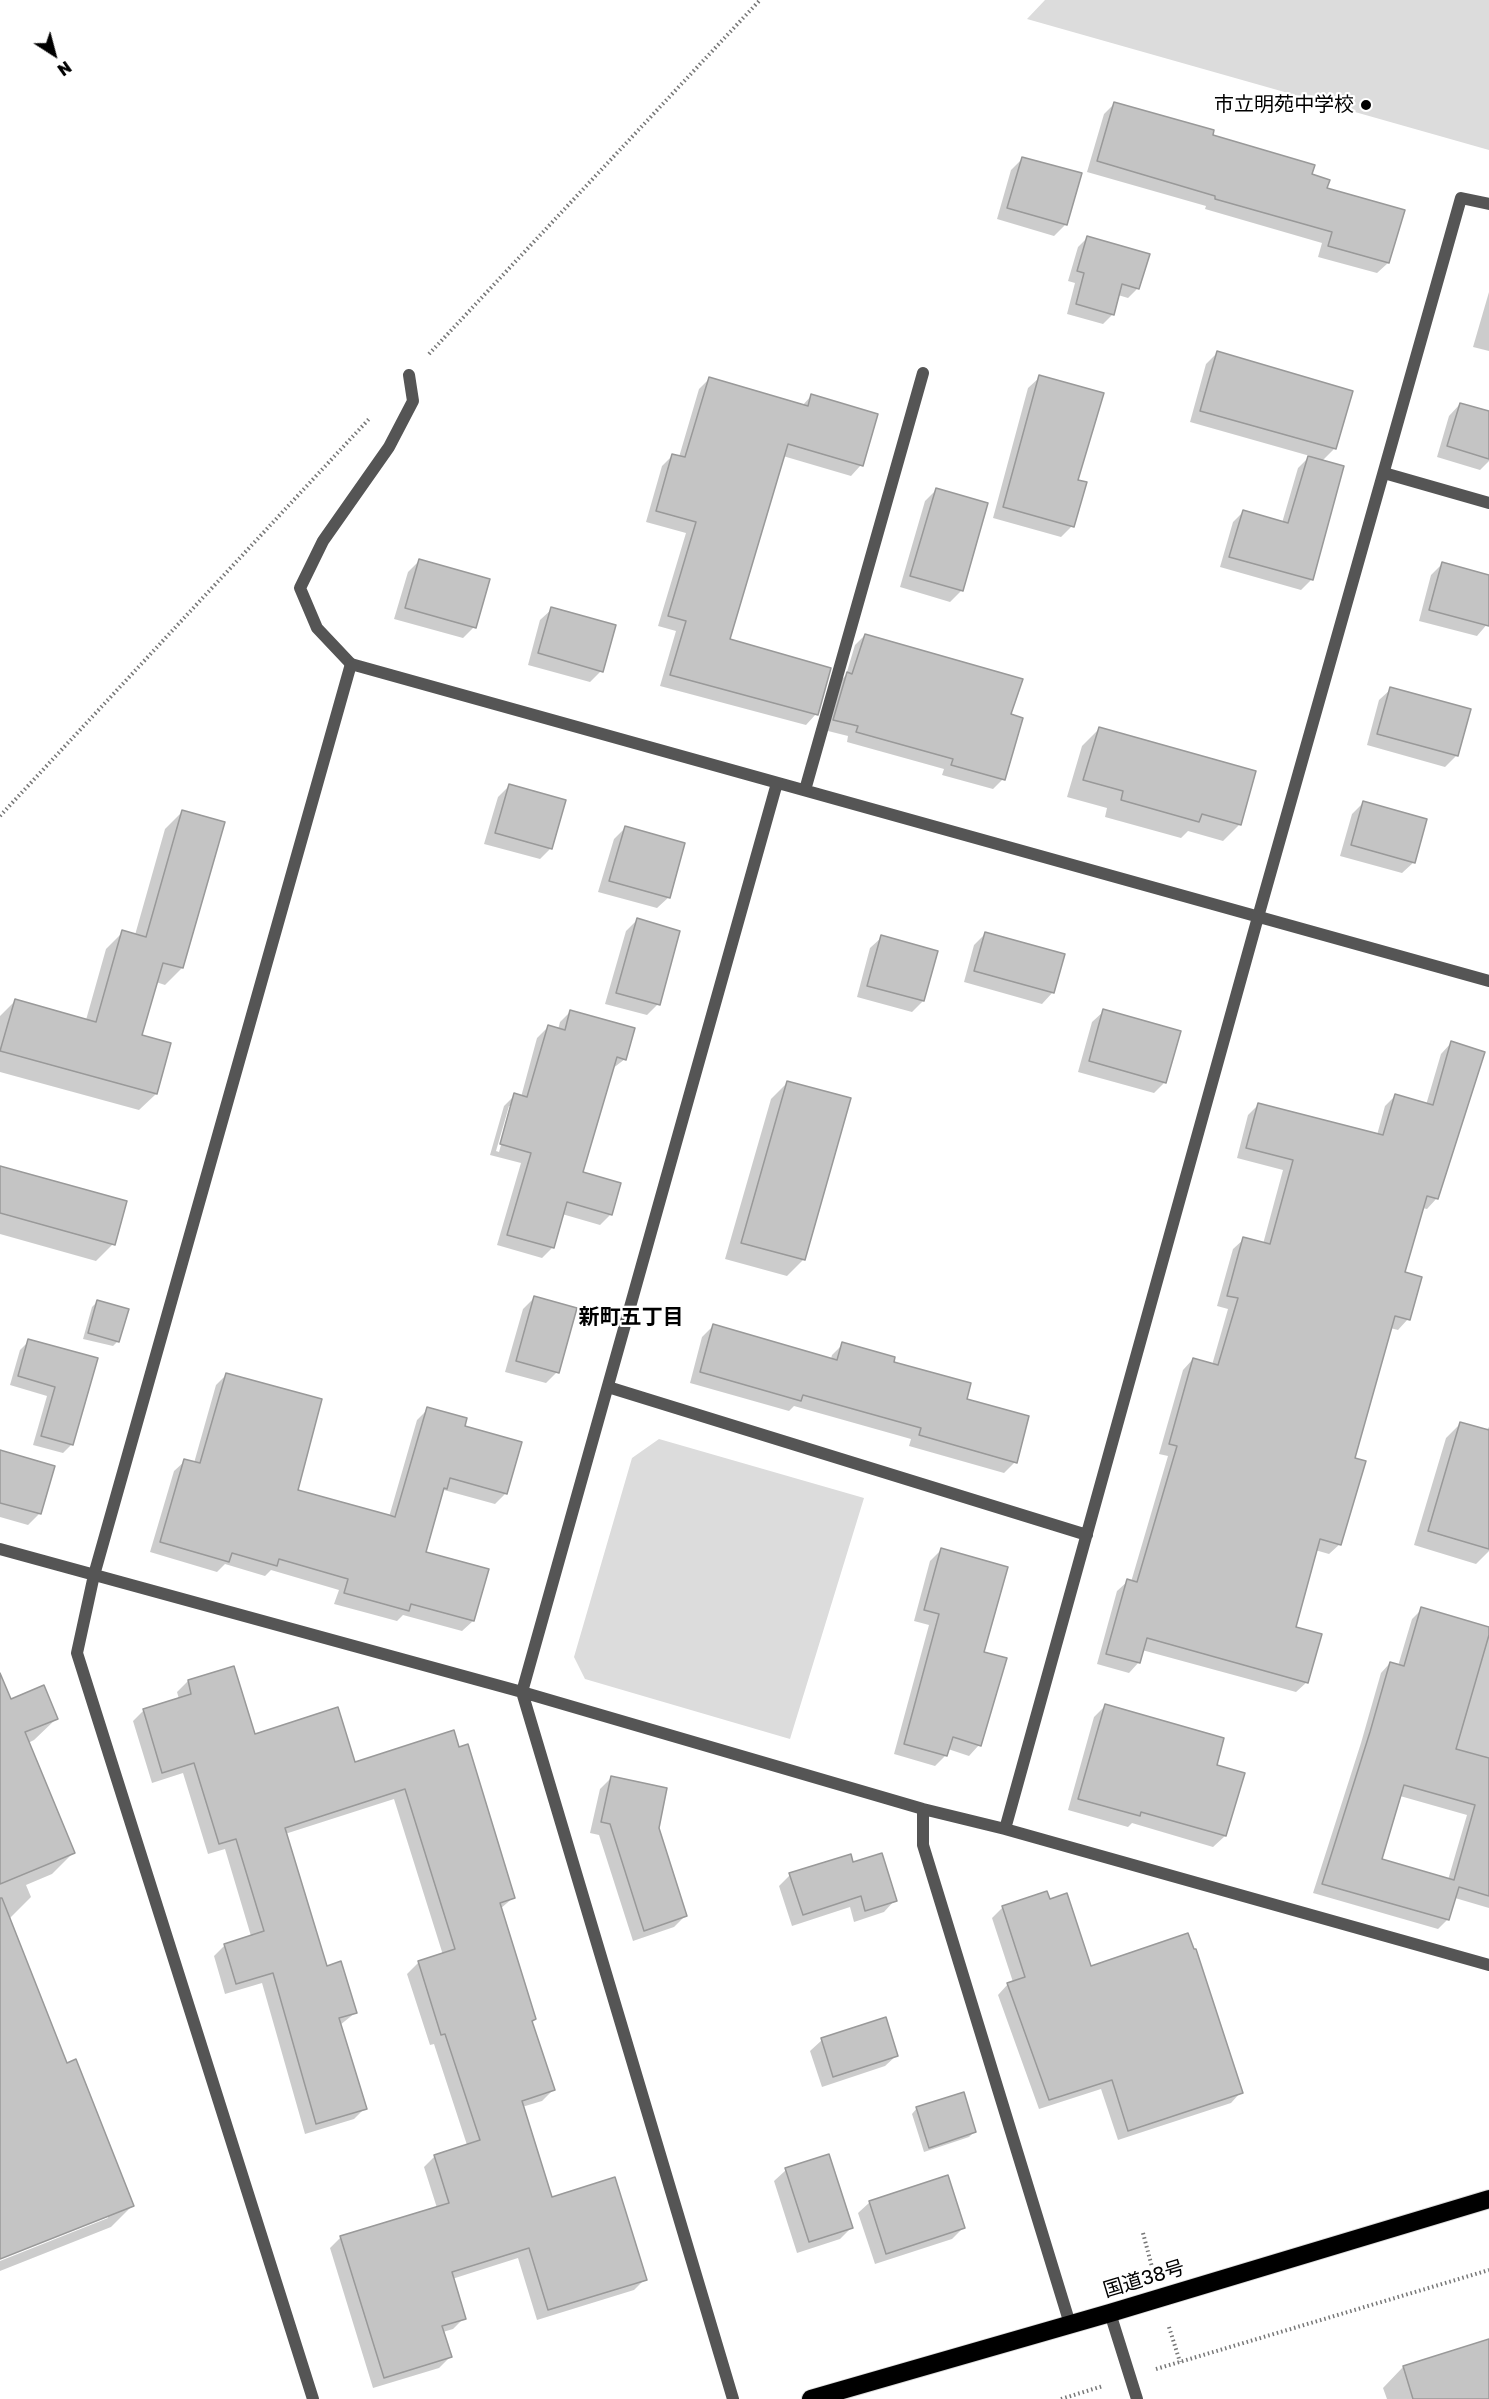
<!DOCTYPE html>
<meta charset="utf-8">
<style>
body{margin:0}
#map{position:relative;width:1489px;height:2399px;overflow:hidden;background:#fff;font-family:"Golos Text",sans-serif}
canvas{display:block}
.north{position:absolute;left:24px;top:24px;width:60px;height:60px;-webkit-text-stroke:4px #fff;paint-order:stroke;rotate:144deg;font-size:16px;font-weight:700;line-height:24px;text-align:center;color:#000}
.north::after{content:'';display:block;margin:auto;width:21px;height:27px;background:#000;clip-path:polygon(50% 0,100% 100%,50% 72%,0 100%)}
</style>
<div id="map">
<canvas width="1489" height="2399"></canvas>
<div class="north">N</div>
</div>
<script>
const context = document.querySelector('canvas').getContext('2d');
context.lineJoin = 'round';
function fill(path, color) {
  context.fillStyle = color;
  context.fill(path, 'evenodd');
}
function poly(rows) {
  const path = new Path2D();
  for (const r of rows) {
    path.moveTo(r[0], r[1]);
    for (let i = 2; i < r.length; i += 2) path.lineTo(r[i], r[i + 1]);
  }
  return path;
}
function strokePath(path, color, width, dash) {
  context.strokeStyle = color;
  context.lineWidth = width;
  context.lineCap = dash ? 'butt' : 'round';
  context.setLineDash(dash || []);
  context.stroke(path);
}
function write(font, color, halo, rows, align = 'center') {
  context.font = font + ' "Golos Text","Noto Sans JP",sans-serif';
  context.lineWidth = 4.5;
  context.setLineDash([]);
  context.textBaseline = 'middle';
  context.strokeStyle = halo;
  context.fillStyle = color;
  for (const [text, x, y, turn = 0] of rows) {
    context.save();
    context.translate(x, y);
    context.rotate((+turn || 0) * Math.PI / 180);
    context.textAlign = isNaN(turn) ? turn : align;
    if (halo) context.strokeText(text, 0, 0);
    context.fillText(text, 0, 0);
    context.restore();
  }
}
fill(poly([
 [1045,0,1489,0,1489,150,1027,19],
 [659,1439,864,1498,790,1739,585,1679,574,1657,632,1458]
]), '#dcdcdc');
fill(poly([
 [1114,104,1211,136,1310,175,1388,263,1377,273,1318,257,1322,243,1205,209,1206,206,1087,172,1104,114],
 [1022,159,1066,224,1054,236,997,219,1011,170],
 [1088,237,1138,288,1128,298,1118,295,1113,314,1103,324,1067,314,1075,283,1068,281,1078,247],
 [1489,292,1489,351,1473,347],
 [1217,353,1335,448,1322,461,1342,467,1311,580,1301,590,1220,567,1233,522,1243,512,1282,523,1298,468,1310,456,1190,422,1206,364],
 [1040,377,1077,481,1072,526,1061,537,993,518,1028,388],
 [709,379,802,406,811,396,861,465,851,476,783,456,728,640,816,714,806,725,660,686,676,631,658,626,686,533,646,522,662,466,673,455,679,457,699,389],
 [1460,404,1489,413,1489,461,1480,470,1437,457,1449,416],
 [936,490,962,590,950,602,900,587,925,501],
 [419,561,474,627,463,638,394,619,408,572],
 [1443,563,1489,576,1489,622,1477,636,1419,621,1431,575],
 [552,609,601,671,590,682,528,665,540,620],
 [865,635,1010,715,1003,779,993,789,942,775,944,769,847,742,848,736,824,730,837,684,846,675,855,645],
 [1391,689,1457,755,1445,767,1367,745,1379,700],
 [1099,729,1240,824,1223,841,1188,831,1181,838,1105,817,1107,808,1067,797,1082,746],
 [509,786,551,848,540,859,484,844,498,797],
 [1363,803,1414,862,1402,873,1340,856,1352,814],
 [182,812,182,968,165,985,156,982,141,1036,156,1094,139,1110,0,1072,0,1016,15,1001,86,1020,106,949,123,932,135,935,165,829],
 [625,828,669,897,657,908,598,892,614,839],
 [637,920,658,1004,647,1015,605,1004,626,931],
 [985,934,1053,992,1042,1004,964,982,974,945],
 [882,937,923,1001,912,1012,857,997,870,948],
 [571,1011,625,1059,612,1069,581,1173,611,1214,600,1225,562,1214,553,1247,542,1258,497,1245,521,1163,490,1155,504,1106,515,1095,521,1097,537,1038,548,1027,558,1030,560,1022],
 [509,1106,512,1106,499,1152,496,1151],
 [1104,1011,1165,1082,1154,1093,1078,1072,1092,1022],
 [1451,1043,1437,1198,1427,1209,1422,1208,1403,1274,1408,1319,1398,1330,1390,1328,1353,1459,1340,1544,1329,1554,1315,1550,1294,1628,1307,1682,1296,1692,1142,1650,1139,1662,1129,1673,1097,1664,1117,1591,1128,1581,1131,1582,1168,1456,1159,1454,1183,1370,1193,1359,1212,1365,1228,1309,1217,1306,1233,1249,1244,1239,1263,1244,1283,1170,1237,1158,1248,1115,1258,1105,1377,1135,1385,1106,1396,1095,1426,1105,1441,1054],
 [788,1082,804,1259,787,1276,725,1259,771,1099],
 [0,1167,113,1244,96,1261,0,1234],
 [534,1298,557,1372,546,1383,505,1372,523,1309],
 [97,1302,118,1341,113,1346,83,1339,92,1307],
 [713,1326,831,1359,832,1355,843,1344,892,1363,965,1400,1015,1462,1004,1473,909,1446,911,1439,794,1406,789,1411,690,1383,702,1337],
 [29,1341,96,1359,72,1444,63,1453,33,1445,47,1396,10,1385,20,1350],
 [227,1374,296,1491,389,1517,417,1420,428,1409,463,1427,506,1493,495,1504,444,1490,441,1493,424,1553,473,1621,462,1631,403,1615,397,1621,334,1604,339,1590,271,1570,265,1576,225,1564,217,1572,150,1552,174,1471,185,1461,194,1463,216,1385],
 [1461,1423,1486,1431,1489,1427,1489,1551,1476,1564,1414,1545,1446,1438],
 [0,1452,40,1513,28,1525,0,1517],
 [941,1550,982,1653,979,1745,969,1756,948,1749,946,1755,935,1766,894,1754,929,1625,914,1621,930,1561],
 [1422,1609,1489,1627,1489,1908,1455,1898,1448,1919,1438,1929,1313,1893,1361,1743,1381,1673,1390,1663,1398,1666,1412,1619],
 [1400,1796,1467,1815,1448,1880,1380,1860],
 [0,1675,11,1701,56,1719,34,1740,28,1743,73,1853,52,1874,26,1885,31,1897,9,1919,66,2065,132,2206,111,2227,0,2271,0,2261,108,2218,108,2215,0,2257],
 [188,1681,254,1736,354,1764,453,1732,514,1897,500,1909,535,2019,531,2022,553,2090,542,2101,522,2107,551,2199,645,2279,634,2290,537,2320,518,2258,452,2279,464,2318,453,2329,443,2332,450,2357,439,2368,373,2388,330,2248,341,2237,437,2208,424,2167,435,2156,467,2145,434,2044,430,2045,407,1974,418,1963,443,1955,394,1799,285,1834,326,1968,355,2013,340,2025,365,2108,354,2119,305,2134,262,1983,225,1994,214,1956,225,1945,251,1936,225,1849,208,1854,183,1773,152,1783,133,1721,144,1710,179,1699,177,1692],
 [1105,1706,1215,1766,1243,1774,1225,1836,1213,1847,1132,1823,1128,1827,1068,1810,1094,1717],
 [611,1778,657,1828,685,1916,674,1927,633,1941,599,1835,590,1833,600,1789],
 [852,1864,895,1900,884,1912,854,1922,850,1907,792,1926,779,1886,790,1875],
 [1049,1901,1090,1968,1241,2092,1231,2103,1118,2140,1101,2089,1039,2109,998,1995,1008,1984,1013,1982,992,1918,1003,1907],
 [885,2019,897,2055,885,2066,822,2087,810,2051,822,2040],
 [917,2108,974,2132,969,2137,924,2152,912,2114],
 [786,2170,851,2228,840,2239,797,2253,774,2181],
 [870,2202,964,2227,952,2239,875,2264,858,2213],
 [1489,2341,1489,2399,1387,2399,1383,2388,1403,2367]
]), '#0003');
const building = poly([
 [1114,102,1214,130,1213,135,1315,165,1312,174,1330,180,1327,188,1405,210,1389,263,1328,246,1332,232,1215,199,1215,196,1097,161,1114,102],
 [1022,157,1082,173,1067,225,1007,208,1022,157],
 [1087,236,1150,254,1139,289,1122,284,1114,315,1076,304,1084,273,1077,271,1087,236],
 [1217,351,1353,391,1336,449,1200,411,1217,351],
 [1039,375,1104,393,1078,480,1087,482,1074,527,1003,507,1039,375],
 [709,377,808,406,811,394,878,414,863,466,788,444,730,639,831,668,818,715,670,675,686,621,668,616,696,522,656,511,672,454,685,457,709,377],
 [1460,403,1489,411,1489,459,1447,446,1460,403],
 [1308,456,1344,466,1313,580,1229,557,1243,510,1288,523,1308,456],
 [936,488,988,503,963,591,910,576,936,488],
 [419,559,490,579,476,628,405,608,419,559],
 [1442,562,1489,575,1489,626,1429,610,1442,562],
 [551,607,616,625,603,672,538,653,551,607],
 [865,634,1023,679,1011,714,1023,718,1005,780,951,765,953,759,856,732,858,726,833,720,847,672,852,674,865,634],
 [1390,687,1471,709,1458,756,1377,734,1390,687],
 [1099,727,1256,771,1241,825,1202,814,1199,822,1121,800,1123,791,1083,780,1099,727],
 [509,784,566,800,552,849,495,833,509,784],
 [1363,801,1427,819,1415,863,1351,845,1363,801],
 [182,810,225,822,183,968,163,963,142,1035,171,1043,157,1094,0,1051,15,999,96,1022,122,930,146,937,182,810],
 [625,826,685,843,670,898,609,881,625,826],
 [637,918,680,931,660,1005,616,993,637,918],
 [985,932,1065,954,1054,993,974,971,985,932],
 [881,935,938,951,924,1001,867,986,881,935],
 [1103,1009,1181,1031,1166,1083,1089,1061,1103,1009],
 [570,1010,635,1028,626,1060,617,1057,583,1172,621,1183,612,1215,567,1202,554,1248,507,1235,531,1153,500,1144,514,1093,527,1097,548,1025,565,1030,570,1010],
 [1451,1041,1485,1052,1438,1199,1427,1196,1405,1272,1422,1277,1410,1320,1395,1316,1355,1458,1366,1461,1341,1545,1320,1539,1296,1627,1322,1634,1308,1683,1147,1638,1140,1663,1106,1654,1127,1579,1137,1582,1177,1446,1169,1444,1193,1358,1218,1365,1238,1298,1227,1296,1243,1237,1270,1244,1293,1160,1246,1148,1258,1103,1383,1135,1395,1094,1433,1105,1451,1041],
 [787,1081,851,1098,805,1260,741,1243,787,1081],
 [0,1166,127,1201,115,1245,0,1213,0,1166],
 [534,1296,577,1308,559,1373,516,1361,534,1296],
 [97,1300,129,1309,119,1342,88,1333,97,1300],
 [713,1324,837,1360,842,1342,895,1357,894,1362,971,1383,967,1399,1029,1416,1017,1463,919,1435,921,1428,803,1395,801,1401,700,1372,713,1324],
 [28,1339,98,1358,73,1445,41,1436,55,1387,18,1376,28,1339],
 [226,1373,322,1399,298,1490,389,1515,395,1517,427,1407,467,1418,465,1426,522,1442,507,1494,450,1478,447,1489,444,1488,426,1552,489,1569,474,1621,411,1604,409,1611,344,1593,348,1579,279,1559,277,1566,232,1553,229,1562,160,1542,184,1459,200,1463,226,1373],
 [1460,1422,1489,1430,1489,1549,1428,1531,1460,1422],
 [0,1450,55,1466,41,1514,0,1503,0,1450],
 [941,1548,1008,1567,984,1652,1007,1658,981,1746,953,1737,947,1756,904,1744,939,1614,924,1610,941,1548],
 [1421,1607,1489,1627,1489,1635,1456,1749,1489,1758,1489,1896,1459,1887,1449,1920,1322,1884,1370,1732,1390,1662,1404,1666,1421,1607],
 [1404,1785,1475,1805,1454,1880,1382,1859,1404,1785],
 [234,1666,255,1734,338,1707,355,1762,454,1730,459,1747,468,1744,515,1898,500,1903,536,2019,532,2021,555,2090,522,2101,552,2197,615,2177,647,2280,548,2310,529,2248,452,2272,466,2319,442,2326,452,2357,384,2378,340,2236,449,2203,434,2155,480,2140,445,2034,441,2035,418,1961,455,1949,405,1789,285,1828,327,1966,341,1961,357,2013,339,2018,367,2109,316,2124,273,1973,236,1984,224,1944,264,1931,236,1839,219,1844,194,1763,162,1773,143,1709,191,1694,188,1680,234,1666],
 [0,1673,11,1699,44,1685,58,1719,25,1732,75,1853,0,1884,0,1673],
 [1105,1704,1224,1738,1217,1765,1245,1773,1226,1836,1141,1812,1140,1816,1078,1799,1105,1704],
 [611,1776,667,1788,659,1828,687,1916,644,1931,610,1824,601,1822,611,1776],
 [882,1853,897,1901,865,1911,861,1896,803,1915,789,1873,851,1854,853,1862,882,1853],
 [1047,1891,1050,1899,1067,1893,1091,1966,1188,1933,1194,1949,1196,1949,1243,2093,1128,2131,1112,2080,1049,2100,1007,1983,1025,1977,1002,1906,1047,1891],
 [0,1898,2,1898,67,2063,76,2059,134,2206,0,2259,0,1898],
 [886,2017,898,2056,833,2077,821,2038,886,2017],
 [964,2092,976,2132,929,2148,916,2107,964,2092],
 [829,2154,853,2228,809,2242,785,2168,829,2154],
 [948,2175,965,2228,886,2254,869,2201,948,2175],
 [1489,2339,1489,2399,1413,2399,1403,2366,1489,2339]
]);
fill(building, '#c4c4c4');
strokePath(building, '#999', 1.5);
const highway = poly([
 [811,2399,1110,2313,1489,2199]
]);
strokePath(highway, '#dbdbdb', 20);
strokePath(poly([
 [429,354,760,0],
 [0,816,369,419],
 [1143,2233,1152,2267],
 [1169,2327,1180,2362],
 [1156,2369,1489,2270],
 [1061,2399,1103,2386]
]), '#777', 4, [1.5, 3]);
strokePath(poly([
 [351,664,317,628,300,588,323,541,389,447,413,401,409,375]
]), '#555', 12);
strokePath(poly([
 [1384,473,1489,503],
 [805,790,923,373],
 [608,1387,1087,1535],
 [0,1549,522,1692,923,1809,1005,1829,1489,1965],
 [923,1809,923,1845,1070,2324],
 [1005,1829,1258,917,1461,198,1489,204],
 [1110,2313,1137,2399],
 [313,2399,77,1653,94,1575,351,664,1489,981],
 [733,2399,522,1692,777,783]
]), '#555', 12);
strokePath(highway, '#000', 18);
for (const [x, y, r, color] of [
 [1366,105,6,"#000"]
]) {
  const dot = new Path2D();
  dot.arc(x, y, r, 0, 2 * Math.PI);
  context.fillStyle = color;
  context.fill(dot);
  strokePath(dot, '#fff', 2);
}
write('20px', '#000', '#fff', [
 ["市立明苑中学校",1354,105]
], 'right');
write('20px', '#000', '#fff', [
 ["国道38号",1144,2279,-17]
]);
write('bold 21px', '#000', '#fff', [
 ["新町五丁目",631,1317]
]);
</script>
